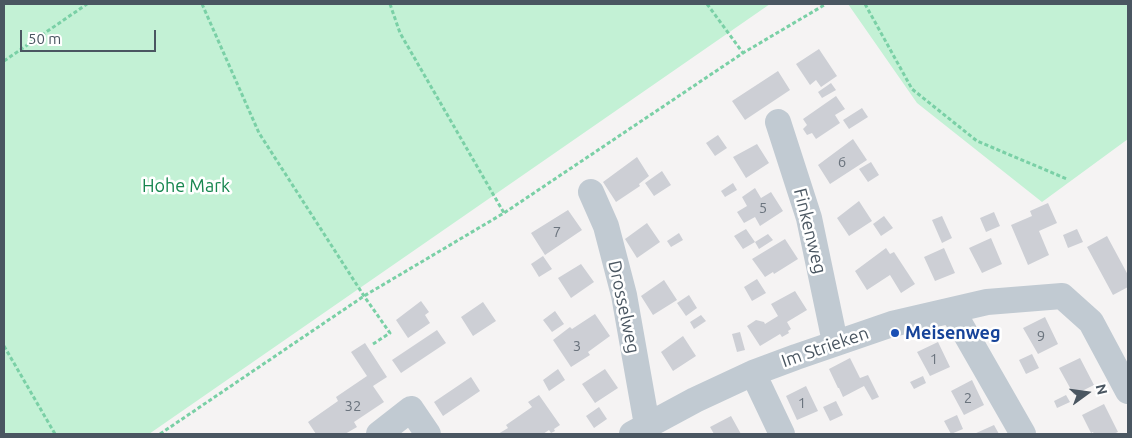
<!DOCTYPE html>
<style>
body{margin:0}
#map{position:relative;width:1132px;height:438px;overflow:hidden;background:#f5f3f3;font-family:Ubuntu,sans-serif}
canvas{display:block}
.frame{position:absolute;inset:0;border:5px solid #4a5661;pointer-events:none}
.north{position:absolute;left:1062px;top:368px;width:50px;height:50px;-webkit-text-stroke:4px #fff;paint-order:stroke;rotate:76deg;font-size:14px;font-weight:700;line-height:20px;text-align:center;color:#4a5661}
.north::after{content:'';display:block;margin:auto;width:18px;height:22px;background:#4a5661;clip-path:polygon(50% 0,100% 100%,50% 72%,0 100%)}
.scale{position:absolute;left:20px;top:30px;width:136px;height:22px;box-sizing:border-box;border:2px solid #4a5661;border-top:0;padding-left:6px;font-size:15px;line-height:18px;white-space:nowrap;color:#4a5661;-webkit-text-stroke:4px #fff;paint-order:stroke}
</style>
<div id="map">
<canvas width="1132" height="438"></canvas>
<div class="frame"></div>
<div class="north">N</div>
<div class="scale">50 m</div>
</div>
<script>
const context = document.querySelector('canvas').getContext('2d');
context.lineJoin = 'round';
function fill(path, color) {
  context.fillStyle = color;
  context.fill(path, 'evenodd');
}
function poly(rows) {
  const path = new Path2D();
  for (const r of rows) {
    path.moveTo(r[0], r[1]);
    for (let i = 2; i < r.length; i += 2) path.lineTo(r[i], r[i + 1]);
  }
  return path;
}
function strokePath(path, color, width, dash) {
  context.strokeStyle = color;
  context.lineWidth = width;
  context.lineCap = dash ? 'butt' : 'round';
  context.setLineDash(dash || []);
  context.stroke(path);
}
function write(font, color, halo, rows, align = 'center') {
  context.font = font + ' Ubuntu,sans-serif';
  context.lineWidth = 5;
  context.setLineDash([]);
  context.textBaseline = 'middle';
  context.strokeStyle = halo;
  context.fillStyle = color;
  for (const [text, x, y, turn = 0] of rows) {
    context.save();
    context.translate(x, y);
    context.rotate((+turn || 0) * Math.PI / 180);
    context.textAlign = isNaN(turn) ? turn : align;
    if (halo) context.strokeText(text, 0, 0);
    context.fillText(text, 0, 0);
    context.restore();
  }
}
fill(poly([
 [4,4,770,4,149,434,4,434],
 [848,4,1128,4,1128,139,1042,202,917,103]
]), '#c3f1d5');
fill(poly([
 [819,49,837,76,821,87,816,80,810,85,796,64],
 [778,71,790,90,745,120,732,101],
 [831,83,836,90,822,98,818,92],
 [836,96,845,109,835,115,840,123,816,139,812,133,807,135,803,129,807,125,803,119],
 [862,108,868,117,849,129,843,120],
 [718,135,727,148,715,156,706,143],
 [853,139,867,160,830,184,818,165],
 [757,144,769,163,746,178,733,157],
 [637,157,649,176,639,184,640,186,616,202,603,182],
 [871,162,879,175,868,182,859,169],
 [662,171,671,185,654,196,645,183],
 [733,183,737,190,725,197,721,191],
 [755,188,761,198,771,192,783,211,760,226,755,217,744,223,737,212,747,206,742,197],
 [859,201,872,221,849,236,837,218],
 [1048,203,1057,223,1039,231,1049,255,1028,265,1011,225,1032,216,1030,211],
 [568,210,582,230,545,255,531,233],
 [994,212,1000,226,986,232,980,218],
 [884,216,893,228,881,236,873,224],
 [942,216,952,238,942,243,932,220],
 [647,223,660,242,637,258,625,239],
 [746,229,755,242,743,249,734,236],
 [1077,229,1083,242,1068,248,1063,235],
 [679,233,683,240,671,247,667,241],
 [768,234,773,240,759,249,755,242],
 [1107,236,1128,275,1128,287,1113,295,1087,247],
 [991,238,1002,264,982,273,969,248],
 [785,239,798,259,774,274,773,272,765,277,752,259],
 [886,248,890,254,894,252,915,284,901,293,890,275,867,290,855,271],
 [944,248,955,273,935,281,924,257],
 [543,256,552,269,539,277,531,264],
 [581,264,594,282,571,298,558,278],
 [757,279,766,293,752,301,744,287],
 [664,280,677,300,653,315,641,296],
 [795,291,807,310,787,322,791,329,788,331,789,333,782,337,780,334,760,346,747,326,756,320,764,322,765,324,778,316,771,304],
 [689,295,697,308,686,316,677,303],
 [421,301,429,312,425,315,430,323,408,338,396,320],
 [483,302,496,321,473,336,461,317],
 [555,311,564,324,552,332,543,320],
 [595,314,610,336,588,352,590,355,571,367,553,340,570,327,572,329],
 [701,315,706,321,694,329,690,322],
 [1045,317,1058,344,1038,354,1023,328],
 [437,330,446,343,401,373,392,360],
 [740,332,745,350,737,352,732,334],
 [683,336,696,356,673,371,661,352],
 [938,342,950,367,930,376,917,352],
 [365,343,387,377,373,386,384,402,354,422,357,427,345,434,316,434,308,422,338,401,336,397,367,376,351,352],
 [1032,354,1039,368,1026,374,1019,360],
 [850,358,860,378,868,375,879,397,872,400,864,386,843,397,839,388,838,388,829,369],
 [1080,358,1094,385,1074,395,1059,368],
 [558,369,565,380,549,391,543,380],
 [605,369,618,388,595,403,582,384],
 [923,376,926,383,914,389,910,382],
 [471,377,480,391,443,416,434,402],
 [972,380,984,405,964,415,951,391],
 [806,386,818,411,797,420,786,396],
 [539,395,560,425,554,429,555,431,551,433,549,430,543,434,498,434,508,428,506,425,532,407,528,402],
 [1066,395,1070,402,1057,408,1054,401],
 [836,401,843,415,830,421,823,407],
 [1104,404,1118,432,1113,434,1094,434,1093,432,1091,433,1082,415],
 [599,407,607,419,594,428,586,416],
 [957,415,963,429,951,434,944,421],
 [731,416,741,434,714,434,710,427],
 [994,425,999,434,974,434]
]), '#cdcfd5');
strokePath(poly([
 [202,4,259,133,364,296,390,333,373,344],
 [390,4,400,33,504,213],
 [707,4,743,53],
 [865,4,912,89,977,141,1067,179],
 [4,61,87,4],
 [4,346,55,434],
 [160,434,364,296,504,213,743,53,826,4]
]), '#7ad0a6', 3, [4, 2.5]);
strokePath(poly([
 [778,122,809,218,835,342],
 [591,192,606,226,624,295,647,425],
 [952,310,1023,434],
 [753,373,782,434],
 [379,434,411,409,428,434],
 [632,434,695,400,753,373,796,357,892,324,987,302,1062,296,1091,322,1128,391]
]), '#c1cad2', 26);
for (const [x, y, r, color] of [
 [895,333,5,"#1a4fb4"]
]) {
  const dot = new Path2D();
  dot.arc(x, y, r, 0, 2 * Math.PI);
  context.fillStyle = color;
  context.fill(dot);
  strokePath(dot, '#fff', 2);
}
write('15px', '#6b747e', null, [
 ["6",842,162],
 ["5",763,208],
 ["7",557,232],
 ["9",1041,336],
 ["3",577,346],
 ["1",934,359],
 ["2",968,398],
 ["1",802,403],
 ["32",353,406]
]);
write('18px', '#17864f', '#fff', [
 ["Hohe Mark",186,186]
]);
write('18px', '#4a5661', '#fff', [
 ["Finkenweg",810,231,76],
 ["Drosselweg",624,307,78],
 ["Im Strieken",825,347,-19]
]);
write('bold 18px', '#164399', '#fff', [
 ["Meisenweg",905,333]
], 'left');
</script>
